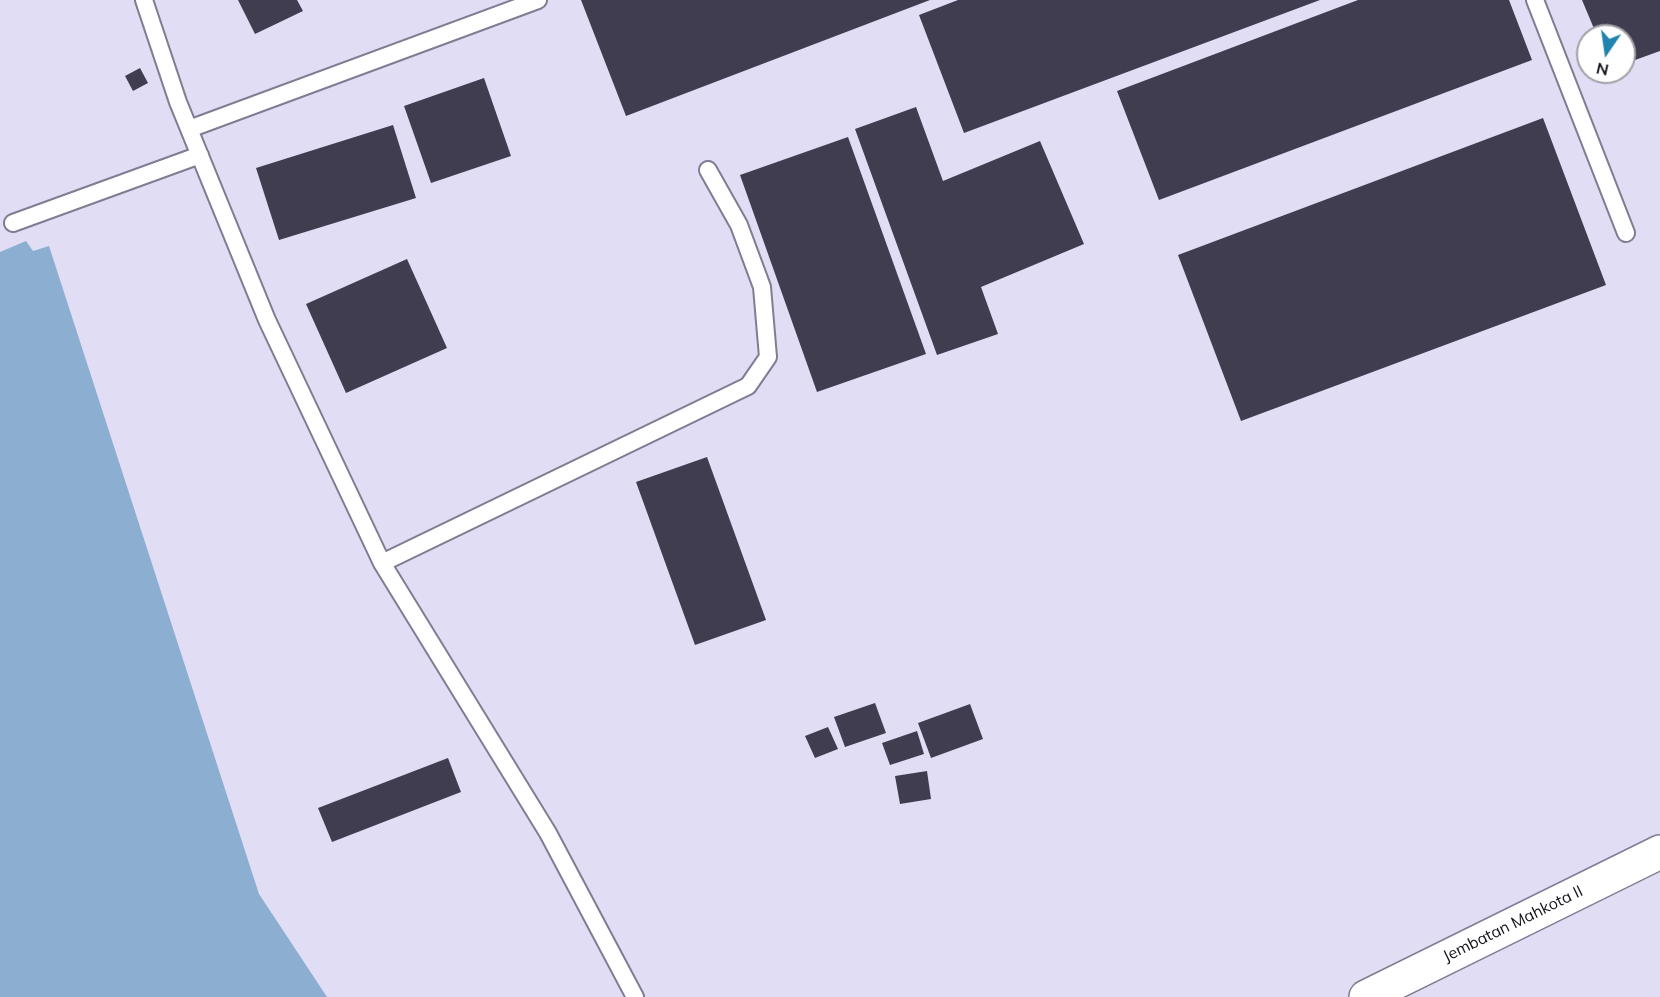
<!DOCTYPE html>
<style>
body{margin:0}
#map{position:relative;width:1660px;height:997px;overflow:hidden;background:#e0ddf5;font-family:Mulish,sans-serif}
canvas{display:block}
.north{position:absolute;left:1576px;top:24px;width:60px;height:60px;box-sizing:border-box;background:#fff;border:2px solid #a1a0a3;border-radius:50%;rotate:193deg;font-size:16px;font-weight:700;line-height:24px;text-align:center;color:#13121a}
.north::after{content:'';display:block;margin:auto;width:21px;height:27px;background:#2184af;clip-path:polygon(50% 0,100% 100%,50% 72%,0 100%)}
</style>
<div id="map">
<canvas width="1660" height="997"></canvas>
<div class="north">N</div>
</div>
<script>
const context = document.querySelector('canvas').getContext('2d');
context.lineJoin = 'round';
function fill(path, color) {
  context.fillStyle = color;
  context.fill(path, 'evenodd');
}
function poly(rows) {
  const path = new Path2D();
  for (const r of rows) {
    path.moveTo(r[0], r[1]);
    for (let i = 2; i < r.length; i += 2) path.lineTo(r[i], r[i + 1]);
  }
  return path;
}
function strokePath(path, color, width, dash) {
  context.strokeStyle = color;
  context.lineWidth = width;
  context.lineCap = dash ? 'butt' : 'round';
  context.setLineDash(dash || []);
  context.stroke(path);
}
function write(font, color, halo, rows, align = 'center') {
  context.font = font + ' Mulish,sans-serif';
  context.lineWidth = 6;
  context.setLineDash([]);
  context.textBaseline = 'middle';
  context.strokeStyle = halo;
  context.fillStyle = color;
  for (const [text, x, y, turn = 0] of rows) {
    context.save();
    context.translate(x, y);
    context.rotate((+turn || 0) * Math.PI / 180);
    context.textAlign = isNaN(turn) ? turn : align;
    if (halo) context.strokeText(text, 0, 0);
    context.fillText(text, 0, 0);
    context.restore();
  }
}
fill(poly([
 [26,241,33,251,49,246,259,894,327,997,0,997,0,252]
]), '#8caed1');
fill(poly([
 [238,0,297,0,303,11,255,34],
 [581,0,930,0,626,116],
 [958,0,1320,0,964,133,919,15],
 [1358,0,1509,0,1532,60,1159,200,1117,91],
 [1582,0,1660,0,1660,51,1624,64,1624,36,1606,36,1603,28,1595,31],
 [140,68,148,83,133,91,125,76],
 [484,78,511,156,431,183,404,106],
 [916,107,943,181,1040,141,1084,244,981,287,998,334,937,355,855,129],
 [1543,118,1606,285,1241,421,1178,255],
 [393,125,416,198,279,240,256,168],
 [848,137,926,354,817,392,740,175],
 [407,259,447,348,346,393,306,304],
 [707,457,766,620,695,645,636,482],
 [875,703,886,733,845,747,834,717],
 [970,704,983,739,931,758,918,723],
 [828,727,838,749,815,758,805,736],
 [917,731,924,754,890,765,882,743],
 [448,758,461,792,332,842,318,808],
 [927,771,931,799,900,804,895,776]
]), '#403d50');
const service = poly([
 [144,0,178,102,267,320,382,563,548,833,635,997],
 [1535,0,1626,233],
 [189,129,538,0],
 [13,223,200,155],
 [382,563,748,386,768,357,762,287,739,225,708,170]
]);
const secondary = poly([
 [1366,997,1660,852]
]);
strokePath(service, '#807c92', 20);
strokePath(secondary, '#807c92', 36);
strokePath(service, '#fff', 16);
strokePath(secondary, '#fff', 33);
write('16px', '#13121a', '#fff', [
 ["Jembatan Mahkota II",1513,924,-26]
]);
</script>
